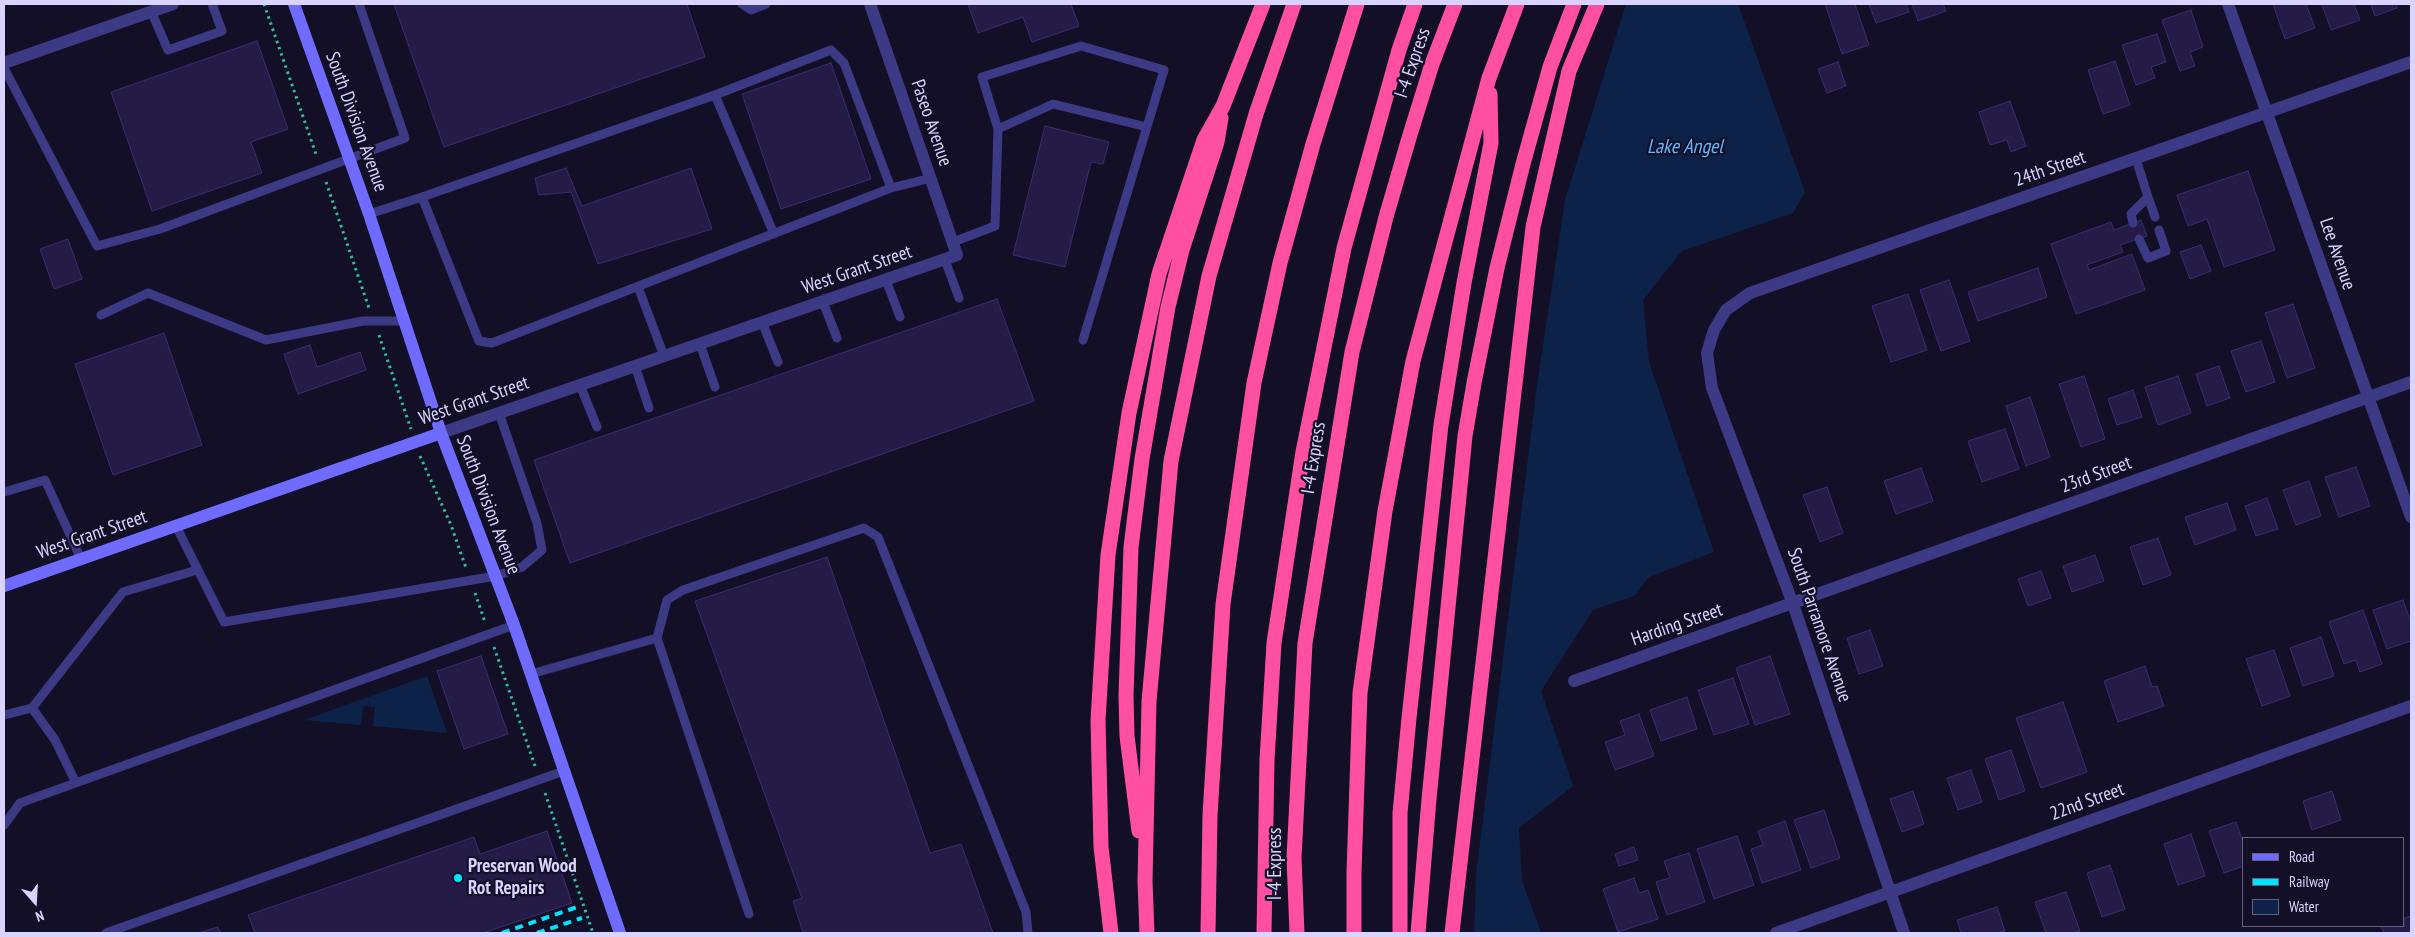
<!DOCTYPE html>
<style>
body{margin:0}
#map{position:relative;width:2415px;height:937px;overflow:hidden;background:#130f26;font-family:"PT Sans Narrow",sans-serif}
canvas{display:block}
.frame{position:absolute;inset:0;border:5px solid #d9d4ff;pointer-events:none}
.legend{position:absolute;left:2242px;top:837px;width:162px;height:90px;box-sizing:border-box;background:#130f26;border:1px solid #625e7d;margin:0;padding:6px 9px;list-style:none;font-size:15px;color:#d9d4ff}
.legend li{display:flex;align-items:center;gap:10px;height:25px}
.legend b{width:25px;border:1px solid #625e7d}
.north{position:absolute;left:10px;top:877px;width:50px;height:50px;-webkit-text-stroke:4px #130f26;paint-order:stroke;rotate:161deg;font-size:14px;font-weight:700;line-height:20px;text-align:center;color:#d9d4ff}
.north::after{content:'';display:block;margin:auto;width:18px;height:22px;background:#d9d4ff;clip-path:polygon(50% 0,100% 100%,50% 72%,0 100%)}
</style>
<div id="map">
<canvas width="2415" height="937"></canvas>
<div class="frame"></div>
<ul class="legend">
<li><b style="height:6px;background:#6f6bff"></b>Road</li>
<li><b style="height:6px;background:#00e5ff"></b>Railway</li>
<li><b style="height:14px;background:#0c2248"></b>Water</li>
</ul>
<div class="north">N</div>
</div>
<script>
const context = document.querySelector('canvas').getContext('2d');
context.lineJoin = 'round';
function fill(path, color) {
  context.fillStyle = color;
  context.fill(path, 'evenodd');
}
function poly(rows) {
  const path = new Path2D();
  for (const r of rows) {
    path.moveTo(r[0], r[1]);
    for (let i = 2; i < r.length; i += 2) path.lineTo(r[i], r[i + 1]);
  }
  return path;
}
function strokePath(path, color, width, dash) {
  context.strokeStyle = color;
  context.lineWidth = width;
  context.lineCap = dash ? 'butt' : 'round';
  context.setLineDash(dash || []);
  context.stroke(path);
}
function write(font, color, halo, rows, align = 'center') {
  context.font = font + ' "PT Sans Narrow",sans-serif';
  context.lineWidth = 4.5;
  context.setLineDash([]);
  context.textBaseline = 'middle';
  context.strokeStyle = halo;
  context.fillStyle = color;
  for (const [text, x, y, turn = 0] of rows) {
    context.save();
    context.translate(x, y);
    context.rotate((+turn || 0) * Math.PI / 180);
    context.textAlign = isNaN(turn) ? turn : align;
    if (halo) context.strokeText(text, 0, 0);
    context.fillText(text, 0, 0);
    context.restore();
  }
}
fill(poly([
 [1626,4,1738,4,1805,192,1793,213,1682,251,1643,300,1649,362,1714,552,1649,577,1634,596,1593,610,1541,691,1573,786,1519,828,1522,880,1541,933,1474,933,1476,875,1537,385,1565,200],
 [427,676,447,733,373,726,375,707,363,706,361,725,304,720]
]), '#0c2248');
const building = poly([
 [394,4,687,4,705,57,444,147,394,4],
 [968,4,1071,4,1079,26,1032,42,1023,17,978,33,968,4],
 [1825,4,1855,4,1869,45,1842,54,1825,4],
 [1869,4,1906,4,1909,12,1876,23,1869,4],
 [1912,4,1943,4,1946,11,1918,21,1912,4],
 [2273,4,2306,4,2315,28,2285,39,2273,4],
 [2322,4,2354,4,2360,20,2331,30,2322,4],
 [2371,4,2396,4,2397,8,2375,16,2371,4],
 [2191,10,2203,47,2190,52,2195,66,2180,71,2162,20,2191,10],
 [2157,34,2166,62,2151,67,2155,78,2136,85,2122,45,2157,34],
 [257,41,288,129,251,142,262,173,152,211,111,92,257,41],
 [2115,61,2130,105,2103,114,2088,70,2115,61],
 [1838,62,1846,86,1827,93,1818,69,1838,62],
 [831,63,871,179,781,209,742,94,831,63],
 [2010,101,2026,146,2011,152,2007,140,1990,145,1979,112,2010,101],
 [1045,126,1109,142,1103,164,1091,162,1065,267,1013,255,1045,126],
 [566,168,582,206,691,168,712,229,598,264,571,192,539,195,535,178,566,168],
 [2248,171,2275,250,2224,267,2207,219,2188,226,2177,195,2248,171],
 [2141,220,2147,236,2120,245,2123,252,2087,265,2089,270,2132,254,2145,290,2076,314,2051,244,2111,222,2114,230,2141,220],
 [68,239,82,279,54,289,40,249,68,239],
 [2201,245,2211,271,2190,279,2180,252,2201,245],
 [2038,268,2047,297,1978,321,1968,292,2038,268],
 [1949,280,1970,341,1941,351,1920,290,1949,280],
 [1908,294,1927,350,1891,362,1872,306,1908,294],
 [997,299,1034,401,570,563,534,460,997,299],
 [2293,304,2315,368,2287,378,2265,313,2293,304],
 [164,333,202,445,113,475,75,364,164,333],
 [2261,341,2275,382,2246,392,2231,351,2261,341],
 [310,345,317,367,360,352,366,370,298,394,284,354,310,345],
 [2219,366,2230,398,2207,406,2196,374,2219,366],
 [2084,376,2105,439,2081,447,2059,384,2084,376],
 [2178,376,2191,413,2158,425,2145,387,2178,376],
 [2133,390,2142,417,2117,425,2108,399,2133,390],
 [2030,397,2050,457,2026,466,2006,406,2030,397],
 [2005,429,2019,469,1982,482,1968,441,2005,429],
 [2356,467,2370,506,2339,517,2325,477,2356,467],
 [1921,468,1933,501,1896,514,1884,481,1921,468],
 [2309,481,2321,516,2296,525,2283,490,2309,481],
 [1827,487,1843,533,1820,542,1803,495,1827,487],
 [2267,498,2278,529,2256,536,2245,506,2267,498],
 [2227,503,2236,530,2195,545,2185,517,2227,503],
 [2158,538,2171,575,2143,585,2130,547,2158,538],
 [2095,555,2104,581,2072,592,2063,566,2095,555],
 [827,557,930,853,961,844,993,933,803,933,793,901,802,898,695,601,827,557],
 [2041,571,2051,598,2028,606,2018,579,2041,571],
 [2403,600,2411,623,2411,641,2387,649,2373,610,2403,600],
 [2363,610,2382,664,2360,672,2356,660,2344,664,2329,622,2363,610],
 [1870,630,1883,666,1859,674,1847,638,1870,630],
 [2321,637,2334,676,2303,686,2290,648,2321,637],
 [2274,650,2290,696,2262,706,2246,659,2274,650],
 [481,656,508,734,464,749,437,671,481,656],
 [1770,656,1790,714,1755,725,1736,668,1770,656],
 [2145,666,2152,687,2157,686,2164,706,2118,722,2104,681,2145,666],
 [1733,678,1749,724,1714,735,1698,690,1733,678],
 [1687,697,1697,729,1661,741,1650,710,1687,697],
 [2063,702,2087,772,2041,788,2016,718,2063,702],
 [1639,714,1654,756,1615,770,1605,742,1625,735,1620,721,1639,714],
 [2011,750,2025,791,1999,800,1985,759,2011,750],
 [1971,770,1982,802,1958,810,1947,778,1971,770],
 [1913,791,1924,824,1902,832,1890,799,1913,791],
 [2332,791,2341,820,2312,830,2303,801,2332,791],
 [1824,810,1840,858,1811,868,1794,820,1824,810],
 [1785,821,1801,870,1762,883,1751,849,1763,845,1758,831,1785,821],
 [2236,822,2244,845,2244,866,2224,873,2209,831,2236,822],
 [547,831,572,903,483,933,255,933,248,915,474,837,480,854,547,831],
 [2191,834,2205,876,2178,885,2164,844,2191,834],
 [1737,836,1754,885,1714,899,1697,849,1737,836],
 [1634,847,1638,860,1619,866,1615,854,1634,847],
 [1689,853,1705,902,1667,915,1656,882,1670,878,1664,861,1689,853],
 [2110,865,2125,909,2102,917,2087,873,2110,865],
 [1634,878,1639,893,1648,890,1658,919,1618,932,1603,889,1634,878],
 [2066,892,2080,931,2072,933,2046,933,2035,902,2066,892],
 [1997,907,2005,931,1998,933,1961,933,1957,920,1997,907],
 [2411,916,2411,933,2384,933,2381,926,2404,926,2404,918,2411,916],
 [218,927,220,933,198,933,218,927]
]);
fill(building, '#241b47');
strokePath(building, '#3b2d73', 1);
strokePath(poly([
 [264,4,317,157],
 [326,182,369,308],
 [379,335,411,429],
 [420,456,451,525,466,568],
 [475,593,485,622],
 [494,647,535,766],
 [545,793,593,933]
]), '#2fb8b0', 3, [2.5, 4]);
strokePath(poly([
 [742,4,751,10,766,4],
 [151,11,168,50,222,31,212,4],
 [4,68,97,246,160,229,405,138,359,4],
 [715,95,774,234],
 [998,129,1053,104,1147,127],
 [2136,159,2148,197],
 [422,197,715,95,831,50,844,63,891,188],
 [369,214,422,197,479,341,492,343,891,188,931,178],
 [2133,223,2131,214,2148,197,2155,217],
 [2139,239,2148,258,2166,251,2159,230],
 [953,242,995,226,998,129,982,77,1081,46,1164,70,1083,340],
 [945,260,959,298],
 [886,280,900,317],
 [638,287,664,356],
 [823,302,837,338],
 [101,315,148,293,266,340,363,321,405,321],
 [762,322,778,362],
 [700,344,715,387],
 [635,366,649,408],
 [580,385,597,427],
 [4,492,45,480,81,559],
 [176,526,224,622,496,576,522,567,542,550,537,523,499,413],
 [657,638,667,600,683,590,864,528,878,537,1026,912,1028,933],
 [531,674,657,638,749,914],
 [32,708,123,592,197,570],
 [4,715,32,708,55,740,76,783],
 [4,825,20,803,514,625],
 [106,933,564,771]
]), '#3d3a85', 9);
strokePath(poly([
 [2228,4,2411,517],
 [4,63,173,4],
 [441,433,957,255,870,4],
 [1574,681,2411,382],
 [1776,933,2411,706],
 [1904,933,1793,604,1712,388,1707,353,1714,330,1726,310,1750,293,2411,62]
]), '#3d3a85', 12);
strokePath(poly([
 [294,4,369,214,441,433,514,625,620,933],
 [4,586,441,433]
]), '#6f6bff', 12);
strokePath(poly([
 [1139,831,1127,736,1126,696,1131,547,1142,459,1168,307,1182,250,1217,142,1221,118],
 [1111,933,1101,847,1098,720,1108,555,1129,413,1159,274,1204,140,1223,106,1263,4],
 [1147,933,1145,881,1149,701,1171,461,1209,276,1256,114,1294,4],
 [1208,933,1210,815,1223,604,1254,383,1280,263,1313,144,1357,4],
 [1264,933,1267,760,1274,643,1303,452,1344,248,1399,50,1415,4],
 [1297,933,1294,858,1305,643,1352,352,1386,217,1409,138,1432,64,1455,4],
 [1354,933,1354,872,1360,693,1385,511,1413,361,1489,78,1517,4],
 [1400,933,1400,813,1409,718,1441,425,1464,283,1491,143,1490,94],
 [1418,933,1429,799,1465,436,1474,383,1497,268,1523,164,1550,67,1574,4],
 [1452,933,1533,227,1569,71,1597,4]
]), '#ff4fa3', 15);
strokePath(poly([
 [502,933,580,906],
 [537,933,582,918]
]), '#00e5ff', 4, [8, 6]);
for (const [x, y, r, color] of [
 [458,878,5,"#00e5ff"]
]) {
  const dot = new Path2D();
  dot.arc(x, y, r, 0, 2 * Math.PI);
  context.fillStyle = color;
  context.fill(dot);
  strokePath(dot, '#130f26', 2);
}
write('19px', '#d9d4ff', '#130f26', [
 ["I-4 Express",1413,63,-71],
 ["South Division Avenue",356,122,70],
 ["Paseo Avenue",931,123,71],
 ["24th Street",2050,169,-19],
 ["Lee Avenue",2337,254,71],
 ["West Grant Street",857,270,-19],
 ["West Grant Street",474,401,-19],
 ["I-4 Express",1314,458,-81],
 ["23rd Street",2096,475,-20],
 ["South Division Avenue",488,505,69],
 ["West Grant Street",92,535,-19],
 ["Harding Street",1677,625,-19],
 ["South Parramore Avenue",1819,625,71],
 ["22nd Street",2087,802,-20],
 ["I-4 Express",1276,864,-90]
]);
write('bold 19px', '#d9d4ff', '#130f26', [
 ["Preservan Wood",468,867],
 ["Rot Repairs",468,889]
], 'left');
write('italic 20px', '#62b6ff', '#130f26', [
 ["Lake Angel",1685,147]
]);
</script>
